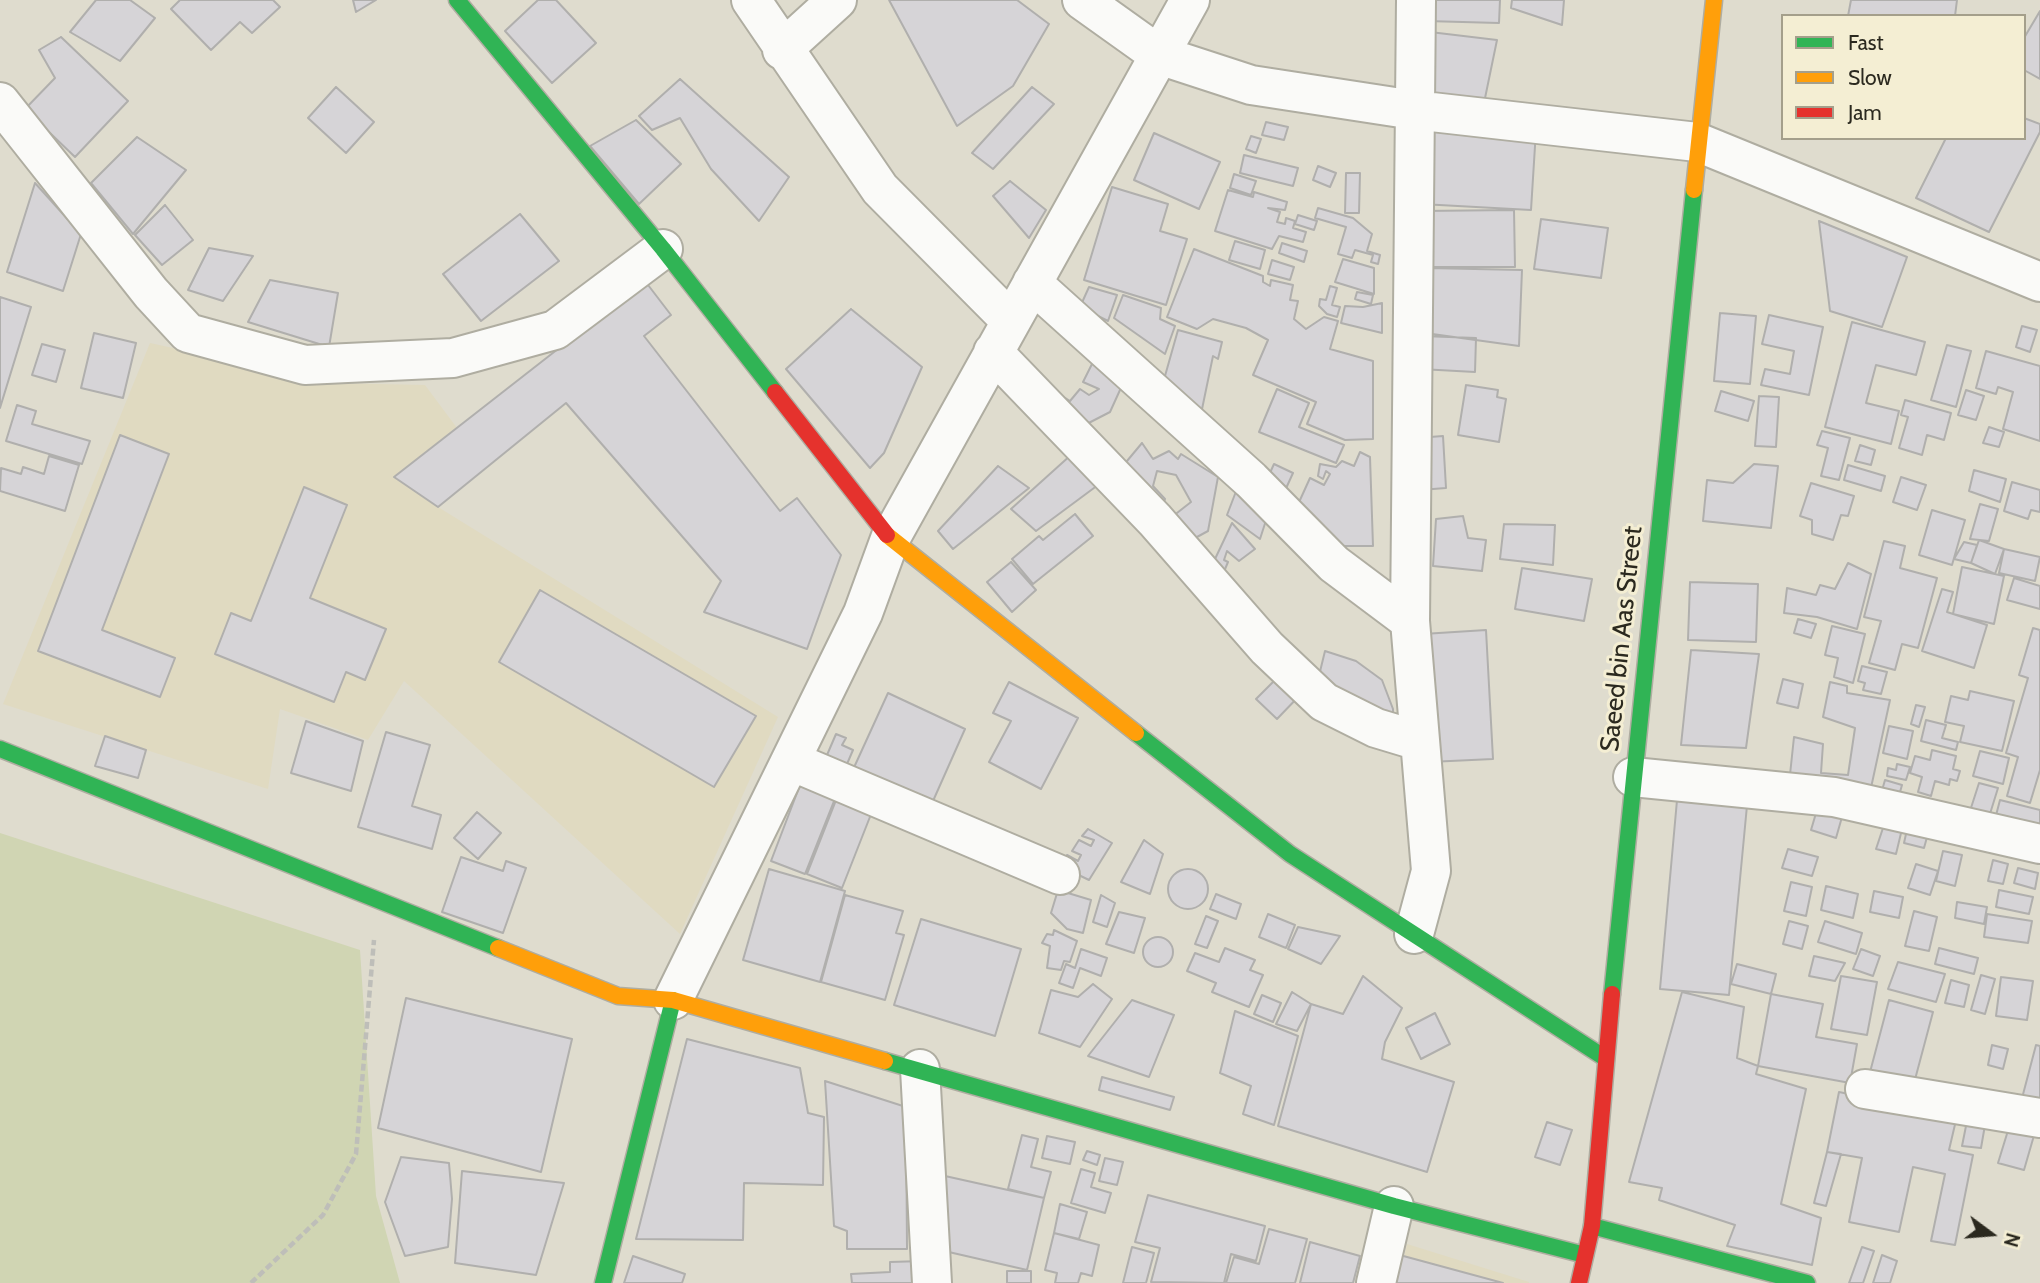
<!DOCTYPE html>
<style>
body{margin:0}
#map{position:relative;width:2040px;height:1283px;overflow:hidden;background:#dfdcce;font-family:Cabin,sans-serif}
canvas{display:block}
.legend{position:absolute;left:1781px;top:14px;width:245px;height:126px;box-sizing:border-box;background:#f4eed3;border:2px solid #a49f8b;margin:0;padding:9px 12px;list-style:none;font-size:21px;color:#2b291f}
.legend li{display:flex;align-items:center;gap:14px;height:35px}
.legend b{width:35px;border:2px solid #a49f8b}
.north{position:absolute;left:1956px;top:1199px;width:70px;height:70px;-webkit-text-stroke:5px #f4eed3;paint-order:stroke;rotate:106deg;font-size:19px;font-weight:700;line-height:28px;text-align:center;color:#2b291f}
.north::after{content:'';display:block;margin:auto;width:24px;height:32px;background:#2b291f;clip-path:polygon(50% 0,100% 100%,50% 72%,0 100%)}
</style>
<div id="map">
<canvas width="2040" height="1283"></canvas>
<ul class="legend">
<li><b style="height:9px;background:#30b455"></b>Fast</li>
<li><b style="height:9px;background:#ff9f0a"></b>Slow</li>
<li><b style="height:9px;background:#e5322d"></b>Jam</li>
</ul>
<div class="north">N</div>
</div>
<script>
const context = document.querySelector('canvas').getContext('2d');
context.lineJoin = 'round';
function fill(path, color) {
  context.fillStyle = color;
  context.fill(path, 'evenodd');
}
function poly(rows) {
  const path = new Path2D();
  for (const r of rows) {
    if (r.length === 3) {
      path.moveTo(r[0] + r[2], r[1]);
      path.arc(r[0], r[1], r[2], 0, 2 * Math.PI);
      continue;
    }
    path.moveTo(r[0], r[1]);
    for (let i = 2; i < r.length; i += 2) path.lineTo(r[i], r[i + 1]);
  }
  return path;
}
function strokePath(path, color, width, dash) {
  context.strokeStyle = color;
  context.lineWidth = width;
  context.lineCap = dash ? 'butt' : 'round';
  context.setLineDash(dash || []);
  context.stroke(path);
}
function write(font, color, halo, rows, align = 'center') {
  context.font = font + ' Cabin,sans-serif';
  context.lineWidth = 6;
  context.setLineDash([]);
  context.textBaseline = 'middle';
  context.strokeStyle = halo;
  context.fillStyle = color;
  for (const [text, x, y, turn = 0] of rows) {
    context.save();
    context.translate(x, y);
    context.rotate((+turn || 0) * Math.PI / 180);
    context.textAlign = isNaN(turn) ? turn : align;
    if (halo) context.strokeText(text, 0, 0);
    context.fillText(text, 0, 0);
    context.restore();
  }
}
fill(poly([
 [150,343,330,383,425,385,457,428,395,477,438,507,778,717,680,934,404,681,368,740,280,709,268,789,3,704],
 [1407,1244,1529,1282,1529,1283,1398,1283]
]), '#e0dac1');
fill(poly([
 [0,833,360,950,376,1196,400,1283,0,1283]
]), '#d0d5b3');
const building = poly([
 [96,0,130,0,155,18,120,61,70,32,96,0],
 [180,0,273,0,280,7,252,33,240,22,211,50,171,9,180,0],
 [353,0,376,0,356,12,353,0],
 [538,0,556,0,596,43,552,83,505,31,538,0],
 [889,0,1017,0,1049,24,1013,86,957,126,889,0],
 [1428,0,1500,0,1499,23,1426,21,1428,0],
 [1512,0,1564,0,1562,25,1511,8,1512,0],
 [1851,0,1957,0,1955,16,1848,16,1851,0],
 [2040,11,2040,79,2024,70,2024,38,2040,11],
 [1430,32,1497,40,1484,103,1426,96,1430,32],
 [61,37,128,101,75,157,25,109,55,78,39,50,61,37],
 [680,79,789,177,759,221,711,169,680,118,652,130,639,116,680,79],
 [336,87,374,122,346,153,308,118,336,87],
 [1032,87,1054,104,993,169,972,153,1032,87],
 [2024,118,2040,124,2040,132,1989,232,1916,198,1946,138,2024,138,2024,118],
 [636,120,681,164,639,204,590,146,636,120],
 [1266,122,1288,127,1284,140,1262,135,1266,122],
 [1425,124,1536,130,1531,210,1421,204,1425,124],
 [1154,133,1220,162,1199,209,1134,180,1154,133],
 [1251,136,1261,139,1256,153,1246,149,1251,136],
 [137,137,186,170,133,234,91,183,137,137],
 [1244,155,1298,168,1293,186,1240,173,1244,155],
 [1318,166,1336,173,1330,187,1313,180,1318,166],
 [1346,173,1360,173,1359,213,1345,213,1346,173],
 [1234,174,1256,181,1251,195,1230,188,1234,174],
 [1010,181,1046,210,1029,238,993,196,1010,181],
 [35,183,81,234,63,291,7,272,35,183],
 [1112,187,1168,204,1160,231,1187,239,1166,305,1084,280,1112,187],
 [1228,190,1253,197,1254,192,1287,202,1285,210,1268,208,1280,212,1277,222,1285,224,1286,218,1295,221,1293,228,1306,232,1303,242,1279,236,1272,249,1215,231,1228,190],
 [165,205,193,240,162,265,135,235,165,205],
 [1318,208,1353,218,1372,234,1367,251,1380,255,1378,264,1371,262,1373,255,1355,250,1352,258,1338,254,1346,227,1315,218,1318,208],
 [1514,210,1515,267,1421,267,1421,211,1514,210],
 [520,214,559,261,481,321,443,274,520,214],
 [1298,215,1317,221,1314,230,1295,224,1298,215],
 [1541,219,1608,228,1601,278,1534,269,1541,219],
 [1819,221,1907,257,1882,327,1830,311,1819,221],
 [1235,241,1265,250,1260,269,1229,260,1235,241],
 [1282,243,1307,251,1304,262,1279,253,1282,243],
 [209,248,253,256,223,301,188,290,209,248],
 [1194,249,1263,276,1263,282,1270,286,1271,280,1293,285,1290,300,1298,301,1294,319,1306,329,1324,317,1338,321,1330,349,1373,361,1373,439,1345,440,1307,424,1316,402,1253,375,1268,340,1246,328,1213,319,1197,329,1167,317,1194,249],
 [1343,259,1374,268,1374,294,1335,282,1343,259],
 [1272,260,1294,267,1290,280,1268,274,1272,260],
 [1427,268,1522,270,1519,346,1425,333,1427,268],
 [270,280,338,293,329,347,248,322,270,280],
 [645,281,671,315,644,336,780,511,797,498,841,555,807,649,704,612,721,581,566,403,438,507,394,477,645,281],
 [1330,286,1337,288,1332,305,1340,307,1337,317,1327,314,1319,306,1320,299,1326,300,1330,286],
 [1089,287,1117,295,1108,321,1080,307,1089,287],
 [1357,292,1373,295,1371,304,1355,299,1357,292],
 [1123,295,1161,308,1160,319,1175,326,1165,354,1114,318,1123,295],
 [0,297,31,307,0,408,0,297],
 [1382,303,1382,333,1341,323,1345,306,1363,307,1382,303],
 [851,309,922,367,884,453,870,468,786,369,851,309],
 [1720,313,1756,316,1750,384,1714,381,1720,313],
 [1769,315,1823,327,1809,395,1761,385,1765,369,1790,374,1794,351,1762,344,1769,315],
 [1852,322,1925,342,1916,375,1876,365,1866,403,1899,411,1891,444,1825,427,1852,322],
 [2022,326,2037,330,2030,352,2016,347,2022,326],
 [1178,330,1222,342,1218,359,1213,356,1201,414,1163,383,1178,330],
 [94,333,136,343,123,398,81,388,94,333],
 [1422,336,1476,338,1475,372,1420,369,1422,336],
 [42,344,65,350,56,382,32,375,42,344],
 [1947,345,1971,351,1956,407,1931,400,1947,345],
 [1986,351,2040,366,2040,441,2003,429,2013,392,1998,387,1996,394,1976,388,1986,351],
 [1095,358,1125,379,1110,412,1077,429,1051,403,1062,396,1070,401,1080,389,1089,395,1099,389,1083,382,1095,358],
 [1466,385,1498,390,1497,397,1506,399,1499,442,1458,435,1466,385],
 [1277,389,1309,403,1299,427,1344,445,1336,463,1259,432,1277,389],
 [1966,390,1984,396,1976,420,1958,415,1966,390],
 [1721,391,1754,401,1748,421,1715,411,1721,391],
 [1759,396,1779,397,1776,447,1755,446,1759,396],
 [1905,400,1951,413,1944,440,1927,435,1922,455,1899,448,1908,417,1901,415,1905,400],
 [17,405,36,411,32,424,90,441,82,464,6,441,17,405],
 [1989,427,2004,432,1999,447,1983,443,1989,427],
 [1822,431,1850,438,1839,480,1821,476,1828,448,1817,445,1822,431],
 [120,435,169,454,102,630,175,658,160,697,38,651,120,435],
 [1443,436,1446,488,1420,490,1417,438,1443,436],
 [1142,443,1153,459,1169,451,1178,459,1181,454,1218,477,1208,531,1186,543,1168,520,1191,502,1176,475,1157,471,1153,486,1165,499,1161,512,1117,473,1142,443],
 [1860,445,1875,450,1871,465,1855,461,1860,445],
 [1360,452,1370,457,1373,546,1338,546,1283,503,1300,500,1310,478,1324,485,1330,474,1326,471,1323,479,1318,476,1320,464,1336,467,1342,461,1354,466,1360,452],
 [1072,454,1098,485,1036,531,1011,509,1072,454],
 [49,456,79,465,65,511,0,491,1,468,21,474,23,467,44,474,49,456],
 [1274,464,1293,473,1283,495,1264,486,1274,464],
 [1754,464,1778,466,1771,528,1703,521,1707,480,1733,483,1754,464],
 [1848,465,1885,476,1881,491,1844,480,1848,465],
 [998,466,1029,488,953,549,938,531,998,466],
 [1974,470,2006,479,2000,502,1969,491,1974,470],
 [1901,477,1926,485,1917,510,1893,502,1901,477],
 [1240,481,1270,508,1260,539,1227,515,1240,481],
 [2012,482,2040,490,2040,512,2031,510,2028,519,2004,511,2012,482],
 [1811,483,1854,496,1848,516,1841,515,1833,540,1812,534,1812,520,1800,516,1811,483],
 [304,487,347,505,310,598,386,629,365,680,346,672,334,702,215,654,231,613,251,621,304,487],
 [1980,504,1998,509,1989,541,1970,539,1980,504],
 [1932,510,1965,520,1952,565,1919,555,1932,510],
 [1075,514,1093,536,1033,584,1012,559,1039,536,1043,540,1075,514],
 [1463,516,1468,538,1486,540,1482,571,1433,566,1436,519,1463,516],
 [1232,523,1255,549,1239,561,1227,551,1224,560,1228,562,1223,574,1215,559,1232,523],
 [1504,524,1555,525,1553,565,1500,559,1504,524],
 [1979,540,2004,549,1995,574,1971,563,1979,540],
 [1884,541,1905,546,1900,568,1937,578,1918,648,1902,644,1895,670,1869,663,1881,621,1864,617,1884,541],
 [1964,542,1977,545,1971,563,1954,559,1964,542],
 [2004,549,2040,557,2035,581,1999,573,2004,549],
 [1011,562,1036,590,1012,612,987,582,1011,562],
 [1848,563,1871,574,1857,629,1817,617,1784,613,1787,588,1816,595,1820,585,1835,589,1848,563],
 [1962,567,2004,576,1994,624,1953,614,1962,567],
 [1522,568,1592,579,1584,621,1515,609,1522,568],
 [2014,578,2040,586,2040,609,2007,600,2014,578],
 [1690,582,1758,584,1756,642,1688,640,1690,582],
 [1942,589,1953,592,1947,612,1987,625,1974,668,1922,651,1942,589],
 [540,590,756,716,714,787,499,662,540,590],
 [1798,619,1816,624,1811,638,1794,633,1798,619],
 [1832,626,1865,634,1853,683,1834,677,1838,658,1825,655,1832,626],
 [2033,628,2040,630,2040,770,2030,803,2007,796,2018,757,2006,753,2028,678,2019,675,2033,628],
 [1486,630,1493,759,1429,762,1423,634,1486,630],
 [1691,650,1759,654,1746,748,1681,745,1691,650],
 [1325,651,1356,661,1382,680,1393,709,1393,725,1316,688,1325,651],
 [1862,666,1887,672,1881,694,1863,690,1865,683,1858,681,1862,666],
 [1281,674,1301,694,1277,719,1256,699,1281,674],
 [1783,679,1803,684,1798,708,1777,703,1783,679],
 [1009,682,1078,718,1041,789,989,762,1011,721,993,713,1009,682],
 [1830,682,1847,686,1847,693,1890,700,1869,797,1789,784,1794,737,1823,744,1821,773,1848,775,1855,728,1823,717,1830,682],
 [1970,691,2014,701,2002,751,1960,742,1964,726,1945,722,1951,696,1968,700,1970,691],
 [888,693,965,729,929,810,851,774,888,693],
 [1916,705,1925,707,1919,727,1911,724,1916,705],
 [1926,720,1946,725,1942,738,1958,742,1956,750,1921,741,1926,720],
 [306,721,363,741,351,791,291,773,306,721],
 [1889,726,1913,731,1907,759,1883,753,1889,726],
 [386,732,430,745,412,806,441,815,432,849,358,827,386,732],
 [836,734,846,738,842,745,853,750,844,771,824,762,836,734],
 [105,736,146,750,138,778,95,766,105,736],
 [1932,750,1956,756,1953,769,1960,771,1957,781,1950,779,1949,785,1935,781,1931,796,1918,792,1922,777,1910,773,1915,756,1930,760,1932,750],
 [1980,751,2009,758,2003,784,1973,776,1980,751],
 [1897,764,1910,767,1906,780,1887,776,1888,768,1896,770,1897,764],
 [805,772,840,786,805,874,771,861,805,772],
 [1885,780,1902,785,1896,806,1879,801,1885,780],
 [1979,783,1998,788,1989,817,1970,811,1979,783],
 [842,785,877,799,842,888,807,874,842,785],
 [1678,789,1748,795,1729,995,1660,989,1678,789],
 [2000,800,2040,810,2040,835,1994,823,2000,800],
 [1819,803,1844,810,1836,838,1811,830,1819,803],
 [477,812,501,833,478,859,454,838,477,812],
 [1884,825,1902,829,1896,854,1876,849,1884,825],
 [1908,825,1929,830,1924,848,1904,843,1908,825],
 [1088,829,1112,843,1089,880,1062,867,1067,855,1078,861,1081,855,1072,851,1079,840,1091,846,1094,840,1082,836,1088,829],
 [1144,840,1163,854,1150,894,1121,882,1144,840],
 [1788,849,1818,857,1812,876,1782,868,1788,849],
 [1943,851,1962,855,1955,886,1936,881,1943,851],
 [461,857,503,871,506,861,526,868,503,933,442,912,461,857],
 [1993,860,2008,864,2003,884,1988,881,1993,860],
 [1916,864,1938,871,1930,895,1908,888,1916,864],
 [2018,868,2038,873,2035,889,2014,883,2018,868],
 [769,869,845,891,820,982,743,960,769,869],
 [1188,889,20],
 [1791,882,1812,887,1806,916,1784,911,1791,882],
 [1826,886,1858,894,1853,918,1821,910,1826,886],
 [1058,890,1091,900,1083,933,1067,929,1051,913,1058,890],
 [1999,890,2033,897,2029,914,1996,907,1999,890],
 [1874,891,1903,897,1899,918,1870,912,1874,891],
 [1216,894,1241,904,1236,919,1210,909,1216,894],
 [845,895,903,911,896,933,904,935,885,1000,821,982,845,895],
 [1101,895,1115,903,1107,927,1093,922,1101,895],
 [1957,902,1987,907,1984,924,1955,918,1957,902],
 [1914,911,1937,917,1929,951,1905,946,1914,911],
 [1119,912,1145,918,1134,953,1106,944,1119,912],
 [1268,914,1295,925,1286,948,1259,937,1268,914],
 [1987,914,2032,921,2028,943,1984,937,1987,914],
 [1206,916,1218,921,1207,948,1195,944,1206,916],
 [921,919,1021,949,995,1036,894,1005,921,919],
 [1789,921,1808,926,1802,949,1783,944,1789,921],
 [1825,921,1862,933,1856,954,1818,942,1825,921],
 [1298,927,1340,936,1321,964,1288,949,1298,927],
 [1054,930,1077,941,1070,962,1064,961,1061,970,1047,968,1050,946,1042,943,1047,934,1053,935,1054,930],
 [1158,952,15],
 [1225,948,1255,960,1250,970,1263,975,1249,1007,1212,992,1216,983,1187,971,1195,953,1219,962,1225,948],
 [1939,948,1978,958,1974,974,1935,964,1939,948],
 [1081,949,1107,958,1101,976,1080,968,1073,988,1059,983,1066,964,1075,968,1081,949],
 [1861,949,1880,956,1873,976,1853,969,1861,949],
 [1814,956,1845,963,1835,981,1809,976,1814,956],
 [1898,962,1945,974,1936,1002,1888,989,1898,962],
 [1737,964,1776,974,1771,994,1731,984,1737,964],
 [1981,975,1995,979,1985,1014,1971,1010,1981,975],
 [1363,976,1402,1008,1385,1042,1382,1059,1454,1082,1427,1172,1278,1126,1311,1004,1343,1014,1363,976],
 [1841,976,1877,982,1867,1035,1831,1029,1841,976],
 [2001,977,2033,981,2027,1020,1996,1016,2001,977],
 [1951,980,1969,985,1964,1007,1945,1003,1951,980],
 [1093,984,1112,999,1080,1047,1039,1033,1051,990,1078,997,1093,984],
 [1292,992,1311,1004,1297,1031,1276,1024,1292,992],
 [1682,992,1744,1007,1737,1058,1758,1066,1756,1074,1806,1089,1781,1204,1821,1218,1812,1265,1727,1246,1735,1225,1659,1200,1662,1188,1629,1182,1682,992],
 [1771,994,1823,1004,1816,1037,1857,1044,1850,1083,1758,1066,1771,994],
 [1262,995,1281,1003,1273,1022,1254,1014,1262,995],
 [406,998,572,1039,541,1172,378,1128,406,998],
 [1132,1000,1174,1015,1149,1077,1088,1056,1132,1000],
 [1889,1000,1933,1012,1913,1087,1869,1076,1889,1000],
 [1235,1011,1298,1036,1274,1125,1243,1114,1251,1086,1220,1073,1235,1011],
 [1435,1013,1450,1044,1421,1059,1406,1028,1435,1013],
 [687,1039,800,1068,808,1113,824,1117,823,1185,744,1183,743,1240,636,1239,687,1039],
 [1992,1045,2008,1049,2003,1069,1988,1065,1992,1045],
 [2036,1045,2040,1046,2040,1107,2021,1102,2036,1045],
 [1102,1077,1174,1097,1170,1110,1099,1090,1102,1077],
 [825,1081,906,1107,907,1249,847,1249,847,1231,834,1226,825,1081],
 [1839,1092,1957,1116,1949,1150,1973,1155,1955,1245,1931,1241,1945,1174,1913,1167,1899,1232,1849,1222,1862,1158,1827,1152,1839,1092],
 [1967,1121,1985,1125,1981,1148,1962,1146,1967,1121],
 [1547,1122,1572,1130,1560,1165,1535,1157,1547,1122],
 [2010,1124,2035,1132,2024,1170,1998,1163,2010,1124],
 [1022,1135,1038,1139,1031,1167,1051,1172,1044,1198,1008,1189,1022,1135],
 [1047,1136,1075,1142,1070,1164,1042,1158,1047,1136],
 [1087,1151,1100,1155,1097,1165,1083,1160,1087,1151],
 [1827,1152,1841,1154,1826,1206,1814,1203,1827,1152],
 [401,1157,449,1163,452,1199,448,1247,405,1256,385,1202,401,1157],
 [1105,1158,1123,1162,1117,1185,1099,1181,1105,1158],
 [1081,1169,1095,1173,1091,1187,1111,1193,1105,1213,1071,1203,1081,1169],
 [462,1171,564,1183,536,1275,455,1263,462,1171],
 [936,1174,1044,1198,1027,1270,940,1250,936,1174],
 [1148,1195,1265,1226,1256,1261,1231,1254,1224,1283,1151,1282,1160,1248,1135,1242,1148,1195],
 [1060,1204,1087,1212,1079,1239,1054,1233,1060,1204],
 [1269,1229,1307,1239,1295,1283,1226,1283,1234,1257,1259,1264,1269,1229],
 [1054,1233,1099,1245,1092,1276,1081,1273,1078,1283,1055,1283,1057,1273,1045,1270,1054,1233],
 [1310,1242,1360,1256,1353,1283,1300,1283,1310,1242],
 [1132,1247,1154,1253,1146,1283,1123,1283,1132,1247],
 [1862,1247,1874,1251,1863,1283,1849,1283,1862,1247],
 [1396,1254,1503,1283,1388,1283,1396,1254],
 [1882,1255,1897,1261,1890,1283,1873,1283,1882,1255],
 [633,1256,685,1274,682,1283,624,1283,633,1256],
 [923,1261,924,1283,852,1283,851,1274,890,1272,890,1262,923,1261],
 [1007,1271,1031,1271,1031,1283,1007,1283,1007,1271]
]);
fill(building, '#d6d4d7');
strokePath(building, '#b0afad', 2);
const street = poly([
 [751,0,880,189,1011,321],
 [1082,0,1159,55,1251,85,1414,110,1697,142,2040,282],
 [782,50,837,0],
 [0,102,151,293,188,333,305,365,453,358,555,330,663,249],
 [1032,283,1251,480,1334,564,1410,621],
 [993,352,1155,520,1267,648,1324,702,1376,728,1419,741],
 [791,761,1060,875],
 [1633,777,1834,797,2040,844],
 [1414,934,1431,871,1410,621,1416,0],
 [673,1000,863,613,890,539,1190,0],
 [920,1069,932,1283],
 [1865,1089,2040,1118],
 [1376,1283,1394,1206]
]);
const fast = poly([
 [457,0,663,249,775,392],
 [1136,733,1290,854,1605,1058],
 [0,749,498,948],
 [1612,994,1694,190],
 [885,1061,1394,1206,1585,1255],
 [1592,1226,1807,1283],
 [603,1283,673,1000]
]);
const slow = poly([
 [1694,190,1714,0],
 [887,535,1136,733],
 [498,948,618,996,673,1000,885,1061]
]);
const jam = poly([
 [775,392,887,535],
 [1579,1283,1592,1226,1612,994]
]);
strokePath(street, '#afada1', 42);
strokePath(fast, '#afada1', 19);
strokePath(slow, '#afada1', 19);
strokePath(jam, '#afada1', 19);
strokePath(poly([
 [251,1283,323,1215,356,1154,374,940]
]), '#bebeb9', 4.5, [7, 3.5]);
strokePath(street, '#fafaf8', 38);
strokePath(fast, '#30b455', 16);
strokePath(slow, '#ff9f0a', 16);
strokePath(jam, '#e5322d', 16);
write('26px', '#2b291f', '#f4eed3', [
 ["Saeed bin Aas Street",1622,639,-84]
]);
</script>
